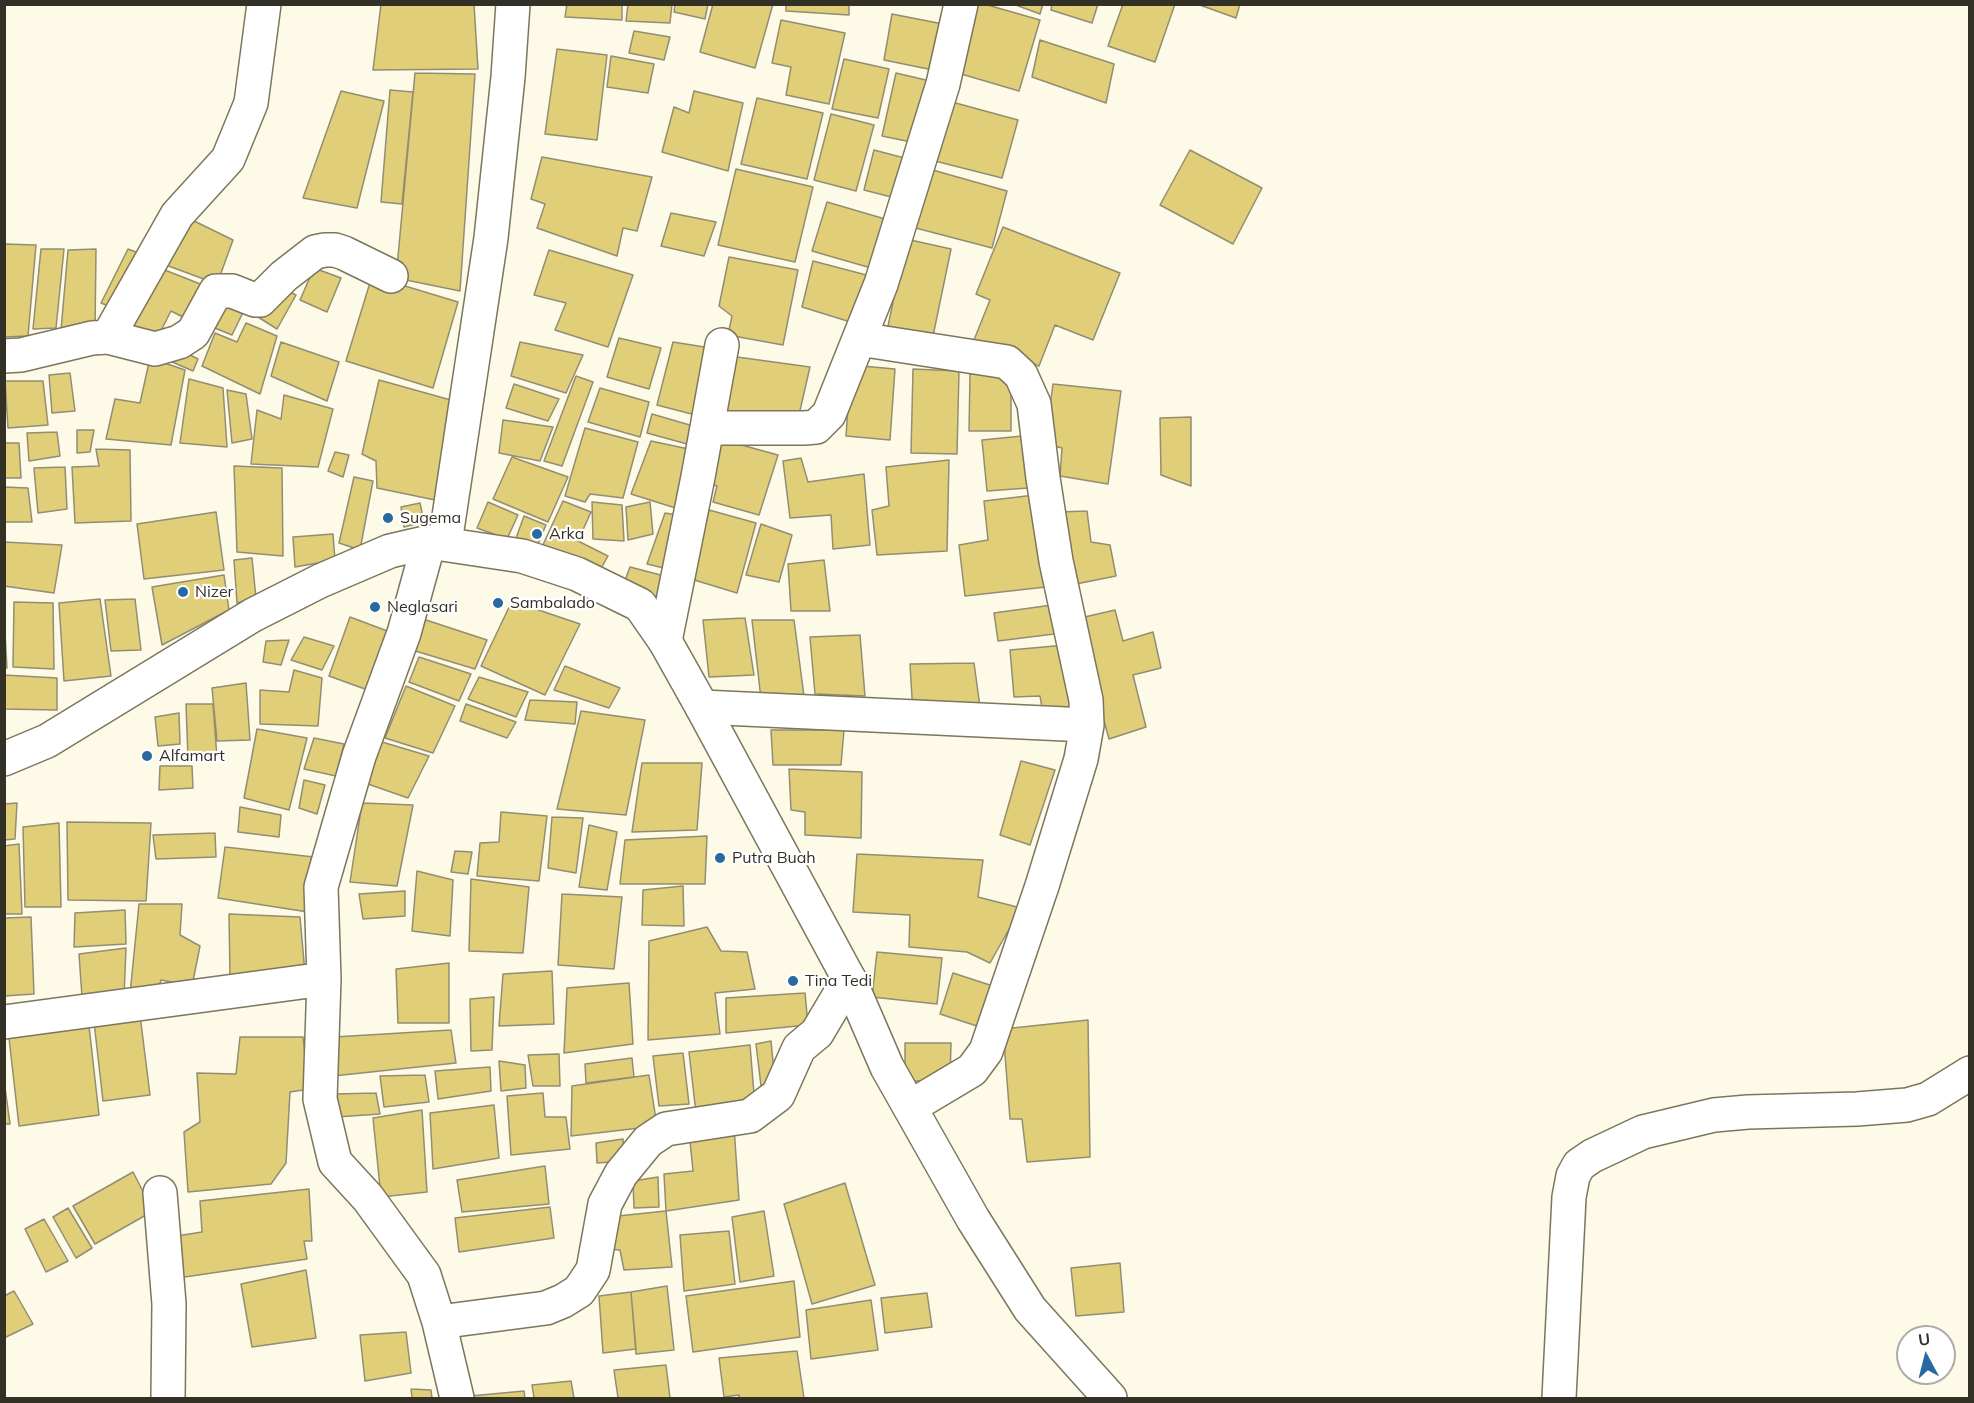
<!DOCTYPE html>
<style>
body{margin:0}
#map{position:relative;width:1974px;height:1403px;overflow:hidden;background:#fefae8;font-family:Mulish,sans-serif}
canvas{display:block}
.frame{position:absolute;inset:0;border:6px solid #333025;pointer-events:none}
.north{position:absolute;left:1896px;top:1325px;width:60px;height:60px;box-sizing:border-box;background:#fff;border:2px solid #adaca8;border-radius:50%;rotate:353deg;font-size:16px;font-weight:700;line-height:24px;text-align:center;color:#333025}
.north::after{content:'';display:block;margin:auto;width:21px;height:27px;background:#28699f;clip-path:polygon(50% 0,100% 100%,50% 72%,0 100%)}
</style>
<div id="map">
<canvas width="1974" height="1403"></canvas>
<div class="frame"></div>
<div class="north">U</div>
</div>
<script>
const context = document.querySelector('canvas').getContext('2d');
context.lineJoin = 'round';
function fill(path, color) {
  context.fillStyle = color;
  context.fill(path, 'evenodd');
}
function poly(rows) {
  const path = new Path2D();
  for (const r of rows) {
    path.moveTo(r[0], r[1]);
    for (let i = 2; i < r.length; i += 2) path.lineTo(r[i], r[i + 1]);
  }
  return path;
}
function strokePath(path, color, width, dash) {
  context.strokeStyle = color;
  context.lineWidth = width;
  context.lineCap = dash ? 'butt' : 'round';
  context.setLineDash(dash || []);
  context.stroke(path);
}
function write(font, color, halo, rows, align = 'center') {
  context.font = font + ' Mulish,sans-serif';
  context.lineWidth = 4.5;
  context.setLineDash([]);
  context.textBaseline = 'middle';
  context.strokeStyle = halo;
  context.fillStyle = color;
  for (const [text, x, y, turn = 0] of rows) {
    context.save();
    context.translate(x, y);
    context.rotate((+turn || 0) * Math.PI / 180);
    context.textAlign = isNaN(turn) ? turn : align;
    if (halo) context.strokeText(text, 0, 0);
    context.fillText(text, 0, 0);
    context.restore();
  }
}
const building = poly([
 [381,4,474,4,478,69,373,70,381,4],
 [567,4,622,4,622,20,565,17,567,4],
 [628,4,672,4,670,23,626,21,628,4],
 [675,4,708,4,705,19,674,12,675,4],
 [713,4,773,4,755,68,700,52,713,4],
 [786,4,849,4,849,15,786,11,786,4],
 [971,4,984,4,1040,20,1019,91,951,71,971,4],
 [1013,4,1043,4,1040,14,1013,4],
 [1052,4,1098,4,1092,23,1051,10,1052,4],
 [1123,4,1175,4,1155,62,1108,46,1123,4],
 [1197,4,1240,4,1236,18,1197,4],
 [892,14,943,24,933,70,884,60,892,14],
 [781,20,845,33,829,104,786,95,791,67,772,63,781,20],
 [634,31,670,37,664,60,629,53,634,31],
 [1040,40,1114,64,1106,103,1032,77,1040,40],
 [557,49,607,55,597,140,545,134,557,49],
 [611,56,654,64,648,93,607,87,611,56],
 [844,59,889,69,878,118,832,109,844,59],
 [415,73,475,74,460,291,396,278,415,73],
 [896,73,930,81,916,143,882,136,896,73],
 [390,90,413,92,402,204,381,202,390,90],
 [341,91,384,101,357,208,303,198,341,91],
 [694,91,743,103,728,171,662,152,674,107,689,113,694,91],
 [757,98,823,113,807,179,741,164,757,98],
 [952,102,1018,120,1002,178,935,161,952,102],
 [831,114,874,125,856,191,814,180,831,114],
 [874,150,912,160,899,199,864,190,874,150],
 [1190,150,1262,188,1233,244,1160,205,1190,150],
 [542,157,652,177,637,231,623,228,617,256,537,228,545,204,531,199,542,157],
 [736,169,813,187,795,262,718,245,736,169],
 [929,169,1007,191,992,248,912,227,929,169],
 [827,202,892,221,878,270,812,251,827,202],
 [671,213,716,222,704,256,661,246,671,213],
 [188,218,233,240,217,284,166,265,188,218],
 [1003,227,1120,273,1093,340,1055,325,1039,366,974,340,990,300,976,294,1003,227],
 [906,239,951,249,932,341,887,331,906,239],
 [4,244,36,245,28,336,4,337,4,244],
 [41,249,64,249,56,328,33,329,41,249],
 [96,249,95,331,61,330,68,250,96,249],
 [128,249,144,255,114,308,101,303,128,249],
 [549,250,633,275,608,347,555,330,566,303,534,295,549,250],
 [729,257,798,270,783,345,728,335,732,316,719,306,729,257],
 [813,261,874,277,857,324,802,307,813,261],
 [152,265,213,289,197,324,171,311,153,346,119,328,152,265],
 [314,268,341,278,327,312,300,300,314,268],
 [372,276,458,302,433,388,346,361,372,276],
 [276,285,296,295,277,329,258,317,276,285],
 [221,291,249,300,232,335,205,324,221,291],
 [246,323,277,336,260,394,202,366,215,333,237,342,246,323],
 [619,338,661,348,649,389,607,377,619,338],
 [281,342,339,362,327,401,271,376,281,342],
 [520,342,583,355,566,393,511,376,520,342],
 [673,342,717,349,703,417,657,405,673,342],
 [170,345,198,359,193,371,163,358,170,345],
 [737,357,810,367,798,419,725,414,737,357],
 [150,358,185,370,171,445,106,439,115,399,140,403,150,358],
 [851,365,895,369,890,440,846,436,851,365],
 [913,369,959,371,957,454,911,453,913,369],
 [70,373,75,411,52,413,49,375,70,373],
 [970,374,1011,374,1011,431,969,431,970,374],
 [576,376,593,382,562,466,544,461,576,376],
 [189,379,223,388,227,447,180,443,189,379],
 [379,380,458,402,440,501,377,488,376,461,362,454,379,380],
 [5,381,43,381,48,425,8,428,5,381],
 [514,384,559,399,548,421,506,408,514,384],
 [1053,384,1121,391,1108,484,1060,476,1062,448,1045,444,1053,384],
 [600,388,649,402,640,437,588,422,600,388],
 [227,390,246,394,252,439,232,443,227,390],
 [284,395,333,409,318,467,251,464,257,410,281,419,284,395],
 [652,414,700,428,698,447,647,433,652,414],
 [1191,417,1191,486,1161,475,1160,418,1191,417],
 [503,420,553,427,540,461,499,453,503,420],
 [585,428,638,442,623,498,590,494,585,502,565,496,585,428],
 [77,430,94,430,90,452,77,453,77,430],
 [57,432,60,456,29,461,27,433,57,432],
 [1022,436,1028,488,987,491,982,440,1022,436],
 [716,438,778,455,759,515,713,502,717,486,704,482,716,438],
 [651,441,698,451,685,511,631,494,651,441],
 [4,443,19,443,21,478,4,478,4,443],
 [96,449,130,450,131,521,75,523,72,467,99,466,96,449],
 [335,452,349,455,343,477,328,471,335,452],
 [512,457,568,477,548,522,493,499,512,457],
 [801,458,808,482,864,474,870,545,833,549,831,515,790,518,783,461,801,458],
 [949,460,947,551,877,555,872,510,889,506,886,467,949,460],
 [234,466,282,468,283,556,237,552,234,466],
 [65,467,67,509,38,513,34,468,65,467],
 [354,477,373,481,360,550,339,543,354,477],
 [4,487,28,488,32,522,4,522,4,487],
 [1035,495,1046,587,965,596,959,545,988,540,984,501,1035,495],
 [563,501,591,512,578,541,608,556,598,574,542,547,563,501],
 [488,502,518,515,507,539,477,528,488,502],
 [592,502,622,505,624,541,593,539,592,502],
 [650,502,653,534,628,540,626,507,650,502],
 [420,503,424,522,404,527,401,507,420,503],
 [709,510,756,523,737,593,691,579,709,510],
 [1087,511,1091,542,1110,545,1116,576,1071,585,1059,512,1087,511],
 [216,512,224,570,144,579,137,524,216,512],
 [665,513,683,516,672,570,647,564,665,513],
 [524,516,546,525,535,551,514,544,524,516],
 [761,524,792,535,779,582,746,575,761,524],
 [333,534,335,560,295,567,293,537,333,534],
 [4,542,62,545,54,593,4,586,4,542],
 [252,558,256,598,237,603,234,560,252,558],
 [824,560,830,611,791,611,788,564,824,560],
 [630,567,672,578,666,600,623,586,630,567],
 [224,575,229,610,162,645,152,587,224,575],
 [100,599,111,676,64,681,59,603,100,599],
 [135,599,141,650,111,651,105,600,135,599],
 [512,601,580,624,545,695,481,666,512,601],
 [14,602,53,603,54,669,13,667,14,602],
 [1052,605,1054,634,998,641,994,613,1052,605],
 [1115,610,1123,641,1153,632,1161,668,1133,675,1146,727,1109,739,1076,619,1115,610],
 [4,616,7,668,4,668,4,616],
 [350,617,398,635,376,693,329,676,350,617],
 [745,618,754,675,709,677,703,620,745,618],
 [423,619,487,640,475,669,412,650,423,619],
 [752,620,794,620,804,696,761,699,752,620],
 [860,635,865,696,815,694,810,637,860,635],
 [304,637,334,646,322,670,291,660,304,637],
 [289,640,281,665,263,662,266,641,289,640],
 [1066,645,1078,713,1043,714,1040,696,1014,697,1010,650,1066,645],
 [419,657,471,674,459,701,409,682,419,657],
 [974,663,981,714,913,715,910,664,974,663],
 [565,666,620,688,609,708,554,690,565,666],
 [294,670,322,678,318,726,260,724,260,690,289,692,294,670],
 [4,675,57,678,57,710,4,709,4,675],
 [479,677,528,692,516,717,468,699,479,677],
 [246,683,250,740,217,741,212,688,246,683],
 [406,686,455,706,433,753,385,738,406,686],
 [530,700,577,702,575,724,525,720,530,700],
 [186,704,213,704,217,758,188,758,186,704],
 [466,704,516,722,507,738,460,721,466,704],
 [581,711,645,720,626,815,557,809,581,711],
 [179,713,180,744,158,746,155,717,179,713],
 [257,729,307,738,289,810,244,798,257,729],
 [771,730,844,730,841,765,773,765,771,730],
 [314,738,344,744,336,776,304,769,314,738],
 [382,742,429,756,408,798,365,783,382,742],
 [1021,761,1055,770,1030,845,1000,835,1021,761],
 [642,763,702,763,697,830,632,832,642,763],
 [160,766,192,766,193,788,159,790,160,766],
 [789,769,862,772,861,838,805,835,805,812,791,810,789,769],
 [304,780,325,785,317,814,299,808,304,780],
 [17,803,15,839,4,840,4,804,17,803],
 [362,803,413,805,397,886,350,882,362,803],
 [240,807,281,815,279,837,238,832,240,807],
 [501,812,547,816,539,881,477,876,480,843,499,842,501,812],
 [552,817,583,818,576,873,548,868,552,817],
 [67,822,151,823,146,901,68,900,67,822],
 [59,823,61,907,25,907,23,827,59,823],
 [589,825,617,832,607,890,579,887,589,825],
 [215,833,216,857,156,859,153,835,215,833],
 [707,836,705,884,620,884,625,840,707,836],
 [19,844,22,914,4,914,4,846,19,844],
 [225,847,314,857,308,912,218,898,225,847],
 [455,851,472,852,468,874,451,872,455,851],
 [857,854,983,860,978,897,1021,908,990,963,967,952,909,947,910,915,853,912,857,854],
 [417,871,453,880,450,936,412,931,417,871],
 [471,879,529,887,523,953,469,951,471,879],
 [683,886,684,926,642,925,643,890,683,886],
 [405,891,405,916,363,919,359,894,405,891],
 [562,894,622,897,614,969,558,965,562,894],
 [139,904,182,904,180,935,200,946,192,986,161,980,158,991,130,994,139,904],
 [125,910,126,944,74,947,75,913,125,910],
 [229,914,300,917,305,973,230,978,229,914],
 [31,917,34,994,4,996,4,918,31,917],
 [707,927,721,951,747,952,755,989,715,993,720,1034,648,1040,649,941,707,927],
 [126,948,124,997,82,997,79,954,126,948],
 [877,952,942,958,937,1004,872,997,877,952],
 [449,963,449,1023,398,1023,396,969,449,963],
 [552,971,554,1024,499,1026,503,974,552,971],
 [953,973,996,987,983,1028,940,1014,953,973],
 [629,983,633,1044,564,1053,567,988,629,983],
 [805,993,808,1025,726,1033,726,998,805,993],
 [494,997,492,1050,471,1051,470,999,494,997],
 [140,1015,150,1095,103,1101,94,1022,140,1015],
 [1088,1020,1090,1157,1027,1162,1022,1119,1010,1119,1003,1029,1088,1020],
 [89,1026,99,1115,19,1126,9,1038,89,1026],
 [451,1030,456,1063,333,1076,334,1037,451,1030],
 [240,1037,303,1037,309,1089,290,1092,286,1163,271,1184,188,1192,184,1132,200,1122,197,1073,236,1074,240,1037],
 [771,1041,775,1082,761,1086,756,1044,771,1041],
 [905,1043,951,1043,950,1081,905,1081,905,1043],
 [750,1045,755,1106,696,1113,689,1052,750,1045],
 [683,1053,689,1104,659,1106,653,1056,683,1053],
 [559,1054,560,1086,533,1086,528,1055,559,1054],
 [632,1058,634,1077,586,1083,585,1064,632,1058],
 [499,1061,525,1065,526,1088,501,1091,499,1061],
 [490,1067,491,1091,438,1099,435,1071,490,1067],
 [425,1075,429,1102,384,1107,380,1076,425,1075],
 [649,1075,657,1126,571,1136,572,1086,649,1075],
 [4,1080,10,1124,4,1124,4,1080],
 [376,1093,380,1114,336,1117,335,1094,376,1093],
 [543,1093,545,1117,566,1117,570,1149,511,1155,507,1096,543,1093],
 [494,1105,499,1158,433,1169,430,1113,494,1105],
 [422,1110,427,1192,381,1197,373,1118,422,1110],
 [734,1127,739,1200,666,1211,664,1174,693,1171,689,1131,734,1127],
 [623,1139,624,1161,597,1163,596,1143,623,1139],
 [545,1166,549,1204,462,1212,457,1180,545,1166],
 [133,1172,153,1211,95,1244,73,1206,133,1172],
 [658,1177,659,1207,634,1208,633,1181,658,1177],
 [845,1183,875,1285,812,1304,784,1204,845,1183],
 [309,1189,312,1241,304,1241,307,1259,178,1278,170,1237,202,1232,200,1201,309,1189],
 [550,1207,554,1238,459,1252,455,1218,550,1207],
 [68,1208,92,1248,76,1258,53,1217,68,1208],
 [666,1211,672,1267,624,1270,620,1250,605,1249,608,1217,666,1211],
 [764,1211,774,1276,740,1282,732,1217,764,1211],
 [44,1219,68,1261,46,1272,25,1229,44,1219],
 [729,1231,735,1284,684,1291,680,1235,729,1231],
 [1120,1263,1124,1312,1076,1316,1071,1268,1120,1263],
 [306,1270,316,1338,252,1347,241,1284,306,1270],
 [794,1281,800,1337,693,1352,686,1296,794,1281],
 [667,1286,674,1350,636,1354,631,1292,667,1286],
 [14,1291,33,1324,4,1338,4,1296,14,1291],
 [631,1292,636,1349,603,1353,599,1296,631,1292],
 [927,1293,932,1327,885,1333,881,1298,927,1293],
 [871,1300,878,1350,811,1359,806,1310,871,1300],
 [406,1332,411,1373,365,1381,360,1335,406,1332],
 [797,1351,804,1398,739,1398,739,1395,724,1397,719,1358,797,1351],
 [666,1365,670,1398,618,1398,614,1370,666,1365],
 [571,1381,574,1398,534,1398,532,1385,571,1381],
 [411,1389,431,1390,432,1398,412,1398,411,1389],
 [524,1391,525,1398,470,1398,470,1396,524,1391]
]);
fill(building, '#e1ce78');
strokePath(building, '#938d72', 1.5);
const minor = poly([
 [108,337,177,215,228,159,251,103,264,4],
 [859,339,1007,362,1021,375,1034,404,1043,478,1056,561,1086,700,1087,725,1081,759,1042,886,986,1051,972,1070,910,1107],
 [4,356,21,355,92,338,108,337,155,349,179,342,193,333,216,291,232,291,255,300,260,300,284,276,315,252,325,250,335,250,344,253,391,276],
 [707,428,804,428,816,427,829,414,881,284,943,84,961,4],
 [429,542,404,633,359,756,321,887,324,979,320,1099,335,1162,368,1198,424,1275,439,1322,457,1398],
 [445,543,491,238,508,77,513,4],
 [665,641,698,477,722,345],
 [702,707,1087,725],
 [4,1022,324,979],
 [160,1193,169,1304,168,1398],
 [439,1322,546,1308,563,1301,579,1291,593,1270,605,1204,621,1174,648,1141,666,1129,750,1116,778,1095,799,1048,817,1033,849,979]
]);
const primary = poly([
 [4,759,47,741,253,615,320,581,390,551,429,542,522,556,577,574,640,605,665,641,702,707,849,979,887,1067,973,1219,1030,1309,1110,1398],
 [1559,1398,1569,1197,1573,1176,1579,1165,1592,1156,1643,1132,1714,1115,1748,1112,1857,1109,1907,1105,1928,1099,1970,1073]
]);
strokePath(minor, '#7c765c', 36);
strokePath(primary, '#7c765c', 36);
strokePath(minor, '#fff', 33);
strokePath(primary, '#fff', 33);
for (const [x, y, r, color] of [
 [388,518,6,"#28699f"],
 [537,534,6,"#28699f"],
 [183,592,6,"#28699f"],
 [498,603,6,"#28699f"],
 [375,607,6,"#28699f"],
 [147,756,6,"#28699f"],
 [720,858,6,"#28699f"],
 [793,981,6,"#28699f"]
]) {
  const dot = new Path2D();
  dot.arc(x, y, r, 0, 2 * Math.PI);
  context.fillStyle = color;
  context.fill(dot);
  strokePath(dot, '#fff', 2);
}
write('16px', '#333025', '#fff', [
 ["Sugema",400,518],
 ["Arka",549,534],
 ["Nizer",195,592],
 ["Sambalado",510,603],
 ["Neglasari",387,607],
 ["Alfamart",159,756],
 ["Putra Buah",732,858],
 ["Tina Tedi",805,981]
], 'left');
</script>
